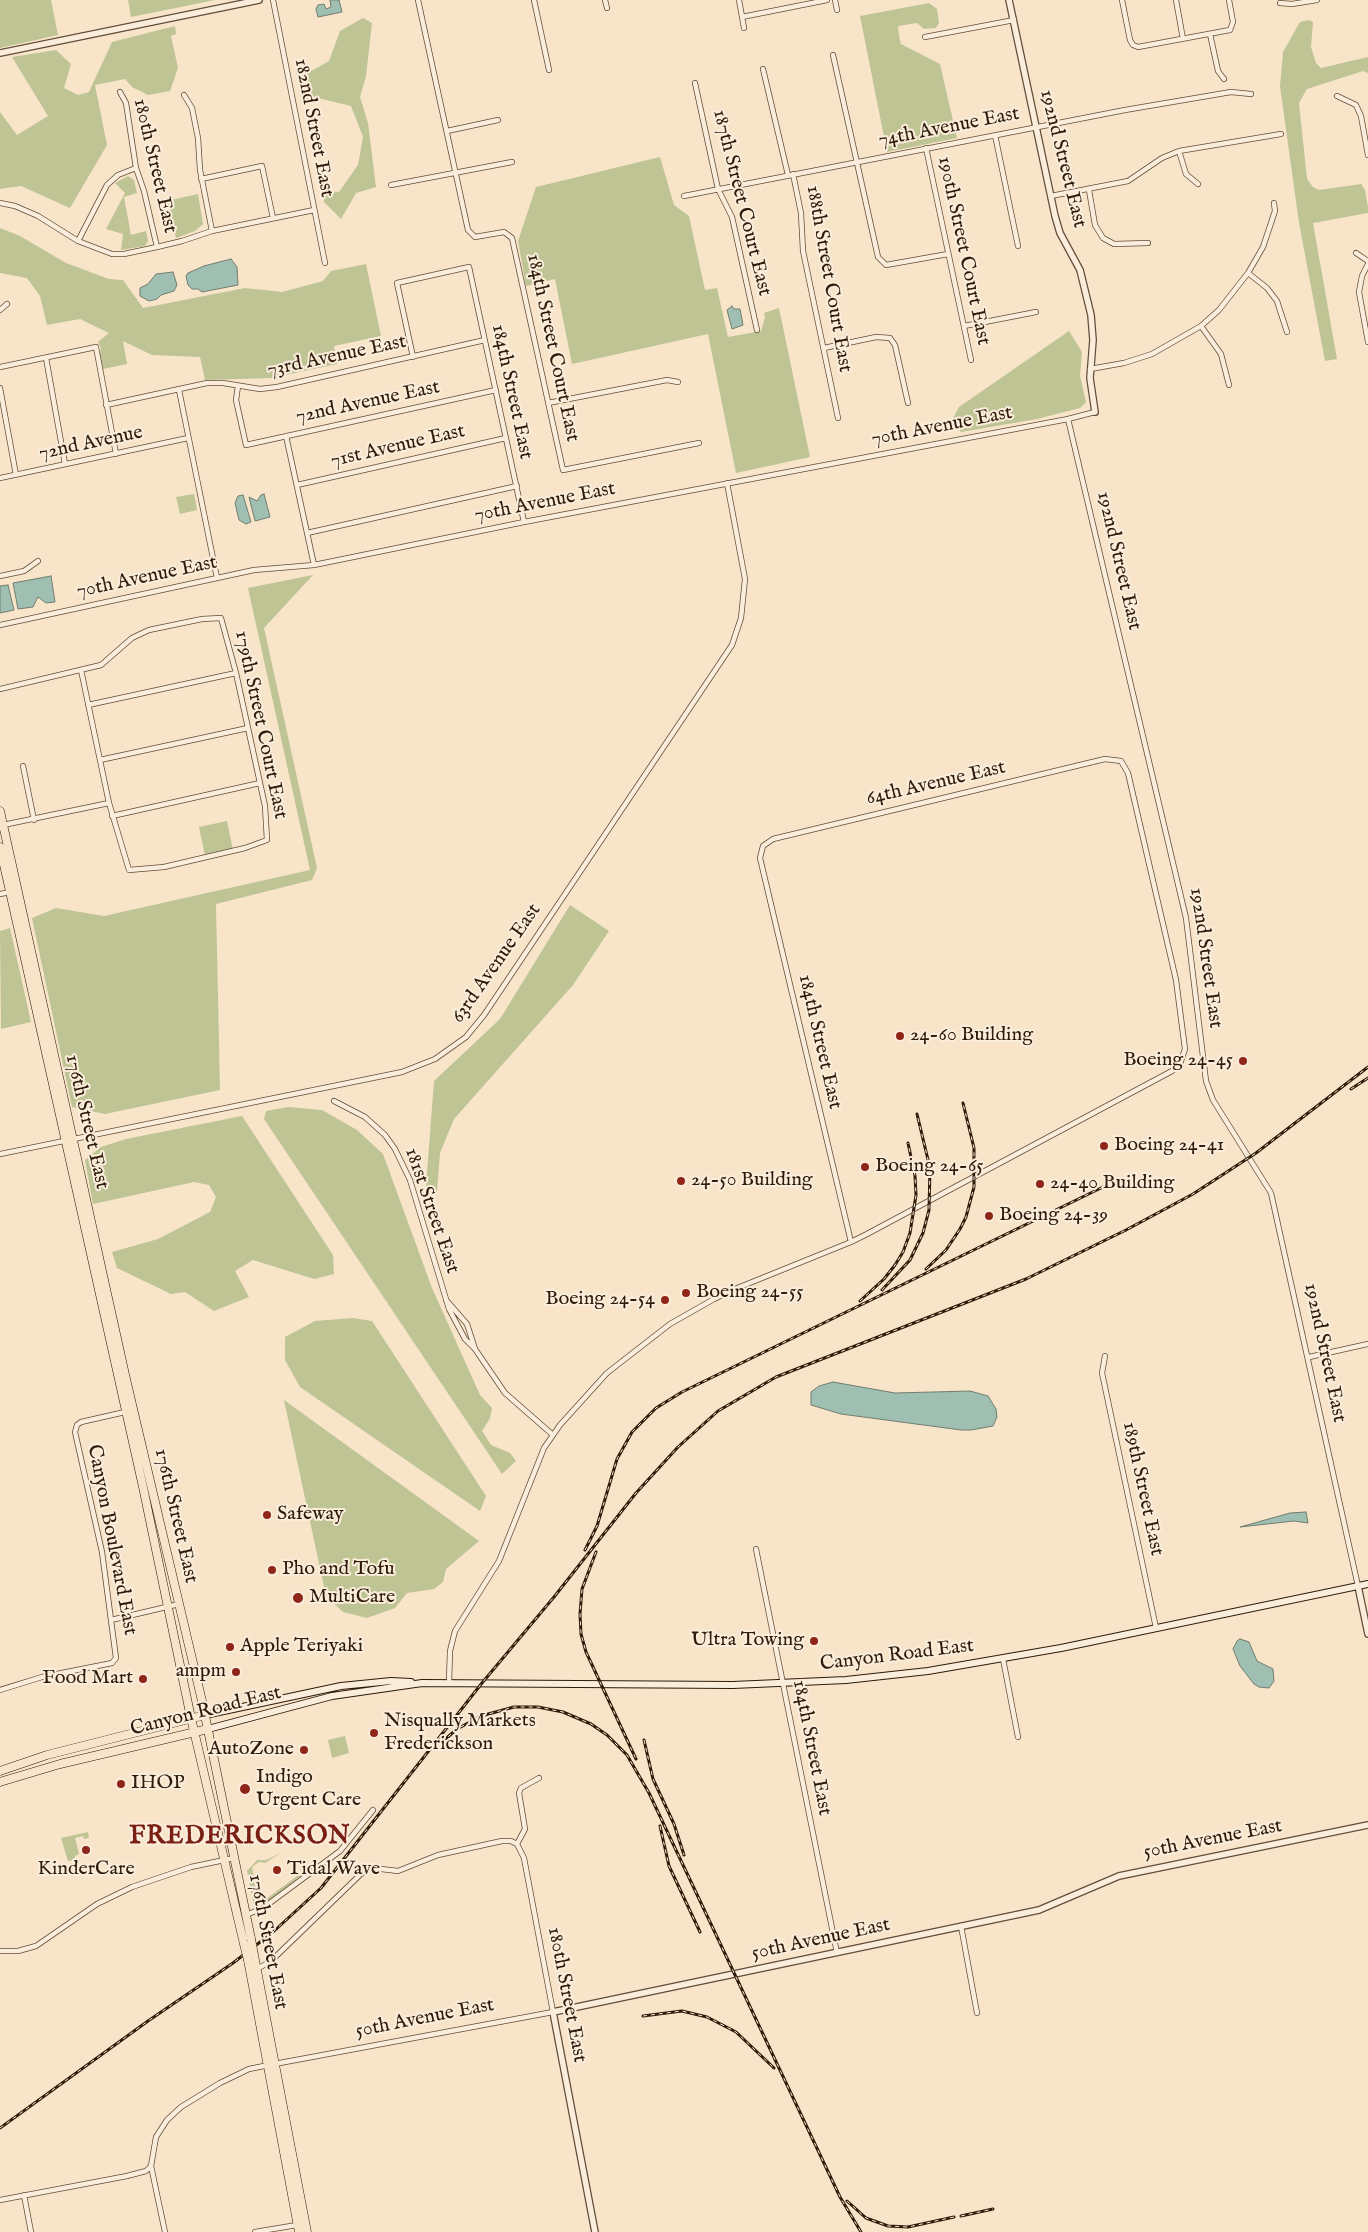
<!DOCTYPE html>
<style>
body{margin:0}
canvas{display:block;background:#f7e4c9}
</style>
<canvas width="1368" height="2232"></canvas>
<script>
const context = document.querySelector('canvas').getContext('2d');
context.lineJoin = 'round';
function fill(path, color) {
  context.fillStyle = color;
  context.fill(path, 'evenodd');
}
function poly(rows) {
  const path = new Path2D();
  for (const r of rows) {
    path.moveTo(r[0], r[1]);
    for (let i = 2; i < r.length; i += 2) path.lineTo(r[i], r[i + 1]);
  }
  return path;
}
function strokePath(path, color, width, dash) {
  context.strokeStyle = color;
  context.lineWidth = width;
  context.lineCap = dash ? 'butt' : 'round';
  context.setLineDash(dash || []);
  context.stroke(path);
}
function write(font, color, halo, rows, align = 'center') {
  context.font = font + ' "IM FELL English",serif';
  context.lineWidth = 4;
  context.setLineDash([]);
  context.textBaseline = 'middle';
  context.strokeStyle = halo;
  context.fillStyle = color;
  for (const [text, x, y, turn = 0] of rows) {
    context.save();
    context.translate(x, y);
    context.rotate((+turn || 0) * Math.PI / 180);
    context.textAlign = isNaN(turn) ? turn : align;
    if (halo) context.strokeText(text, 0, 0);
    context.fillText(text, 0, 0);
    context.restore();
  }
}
fill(poly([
 [0,0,51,0,58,35,0,48],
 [128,0,215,0,131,17],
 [929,3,937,9,939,23,936,28,924,29,917,23,898,26,899,36,901,44,940,64,957,138,887,152,860,16],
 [363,18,372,23,366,76,360,97,368,123,376,187,356,193,341,219,324,202,324,191,339,192,358,165,363,137,351,106,318,98,302,103,296,71,313,70,329,61,340,31],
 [1309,20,1313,22,1311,47,1316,63,1321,68,1368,57,1368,73,1363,71,1307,89,1299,103,1307,179,1313,187,1319,190,1361,184,1365,190,1368,207,1368,213,1313,223,1337,359,1325,361,1299,223,1280,86,1283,52,1300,22],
 [175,26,176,34,171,36,178,68,170,91,148,95,132,87,125,79,95,85,107,145,70,208,21,186,0,189,0,112,17,135,48,116,12,57,56,50,71,64,64,88,78,95,89,92,112,42],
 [660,157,674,205,689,216,705,290,717,288,728,337,761,331,765,318,764,313,779,308,810,457,736,473,708,334,572,364,555,279,526,286,518,241,536,187],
 [128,176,134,180,137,193,124,197,131,235,146,231,148,241,145,246,121,250,123,234,106,229,125,193,115,183],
 [198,194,203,224,195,231,176,238,167,201],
 [0,228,20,236,66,263,109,279,123,280,143,308,245,288,282,292,323,281,331,271,366,264,381,336,334,346,337,364,271,378,205,380,200,357,152,355,123,341,127,364,103,369,100,354,101,348,98,342,109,333,80,319,47,325,40,296,27,278,0,273],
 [1069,331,1082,352,1080,376,1086,402,1080,408,1037,419,961,432,952,420,959,407],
 [194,494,197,510,180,514,176,497],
 [313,575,264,628,317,868,312,880,216,904,220,1090,105,1114,72,1107,32,918,56,908,104,916,310,870,248,588],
 [227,821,233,850,205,856,199,827],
 [570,905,609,931,573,985,454,1119,440,1153,437,1192,425,1199,434,1081,500,1019],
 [10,928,31,1022,1,1029,0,931],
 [288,1107,322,1110,357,1130,383,1154,432,1288,480,1395,492,1408,490,1418,482,1431,491,1445,510,1453,516,1461,502,1474,264,1119,266,1111],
 [242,1116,333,1255,334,1274,314,1279,253,1260,235,1271,249,1297,214,1311,185,1292,171,1294,117,1268,112,1252,158,1239,210,1212,216,1197,209,1185,194,1182,93,1204,85,1160,101,1147,126,1139],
 [353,1318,372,1321,486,1496,480,1511,300,1387,285,1360,285,1337,315,1321],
 [284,1400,479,1541,446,1569,443,1582,434,1589,407,1593,395,1608,367,1618,343,1612,326,1596],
 [345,1736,349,1753,332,1758,328,1740],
 [88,1832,89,1838,84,1839,83,1836,75,1838,79,1854,75,1856,75,1860,68,1861,61,1838],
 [281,1853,265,1863,259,1862,252,1867,255,1886,261,1894,258,1897,262,1902,308,1868,308,1864,311,1868,264,1904,262,1903,254,1906,247,1871,257,1860,266,1860]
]), '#bfc495');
const water = poly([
 [330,0,339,0,342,12,318,17,316,9,318,5,324,4,326,9,331,7,330,0],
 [231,259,237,267,238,285,202,292,198,289,192,289,188,285,186,276,188,273,204,266,231,259],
 [173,272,177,285,174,291,161,295,157,299,149,301,140,296,140,288,148,284,156,274,173,272],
 [732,306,734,309,740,309,743,325,732,329,727,310,732,306],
 [264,494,270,517,255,521,249,497,257,501,261,495,264,494],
 [243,495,251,522,246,524,239,520,235,503,238,496,243,495],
 [51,576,55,602,46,603,38,597,33,607,18,609,13,583,51,576],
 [8,585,14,610,0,613,0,586,8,585],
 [833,1382,895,1393,970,1391,988,1396,996,1409,997,1417,993,1426,971,1430,961,1430,841,1414,811,1405,811,1392,819,1386,833,1382],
 [1306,1512,1308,1523,1294,1521,1240,1527,1290,1513,1306,1512],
 [1240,1639,1249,1642,1257,1661,1273,1669,1274,1681,1269,1688,1259,1687,1254,1684,1240,1666,1233,1649,1237,1641,1240,1639]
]);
fill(water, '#9ebfb2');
strokePath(water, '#727d6e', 1);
const minor = poly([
 [273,0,325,263],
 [418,0,468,230,475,237,504,232,512,238,563,470,699,443],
 [534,0,549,70],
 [605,0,607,8],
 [739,0,744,28],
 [835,0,837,10],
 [1122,0,1130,40,1133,45,1138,47,1230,30,1233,22,1229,0],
 [1176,0,1183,39],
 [1280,3,1292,4,1317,0],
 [742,17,827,0],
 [1210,34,1218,71,1224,79],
 [925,37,1014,20],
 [833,55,878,257,886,265,948,254],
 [763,69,788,175],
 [695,83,718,189,732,217,757,330],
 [120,92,126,103,136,168,144,191,157,247],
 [184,95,192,108,198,138,200,170,212,231],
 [1337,96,1356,105,1361,116,1368,155],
 [447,131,498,120],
 [995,135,1018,246],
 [926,148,971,360],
 [1179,151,1186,174,1198,184],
 [793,174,801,213,803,251,838,418],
 [201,179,262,166,273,218],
 [391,185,512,162],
 [1089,190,1095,225,1103,238,1114,244,1148,243],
 [684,196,1125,110,1231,92,1251,94],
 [1051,196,1128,181,1162,158,1179,151,1281,134],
 [0,203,15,206,38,216,78,241,112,254,124,254,157,247,182,241,212,231,314,210],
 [78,241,107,185,118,175,136,168],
 [1356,253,1368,261],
 [1368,264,1362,276,1359,292,1368,342],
 [1248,273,1267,288,1277,301,1287,332],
 [0,310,7,304],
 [964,326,1036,312],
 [1201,326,1221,354,1229,385],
 [824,348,876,337,890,338,895,345,908,403],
 [413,357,397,283,469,267,524,522],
 [46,358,65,464],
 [0,367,96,347,116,454],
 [1090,369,1124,363,1152,354,1201,326,1219,310,1248,273,1263,247,1275,211,1274,203],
 [238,386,236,400,246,445,496,390],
 [0,388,16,475],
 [179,390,217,578],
 [548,403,667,380,678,382],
 [106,405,207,383,223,383,260,389,277,387,485,340],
 [1068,419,1186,918,1206,1081,1213,1100,1271,1193,1358,1586],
 [286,436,314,565],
 [0,478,188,438],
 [297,485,506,438],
 [307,533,517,486],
 [0,576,24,571,38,561],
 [0,625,254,570,314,565,524,522,1068,419,1095,412],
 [0,689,101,665,132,638,149,630,202,619,221,618,236,673,265,806,267,840,245,848,164,867,129,870,109,803,81,670],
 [88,705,236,673],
 [100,760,248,728],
 [23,766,34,820],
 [112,816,260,783],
 [3,825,109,803],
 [0,894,10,892],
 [334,1101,365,1117,385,1135,395,1149,410,1180,449,1309,465,1339,475,1349,467,1324,446,1300],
 [0,1154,402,1072,435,1059,466,1037,484,1015,732,645,741,618,745,579,727,483],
 [475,1349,505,1393,553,1435],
 [1105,1356,1102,1373,1156,1628],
 [1309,1357,1368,1344],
 [756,1549,837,1953],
 [111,1620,179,1604],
 [1003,1659,1018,1737],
 [449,1682,450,1651,455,1631,499,1561,544,1448,560,1425,607,1373,670,1324,714,1299,730,1291,851,1242,867,1234,1172,1071,1180,1064,1185,1049,1176,980,1128,773,1121,761,1105,759,773,839,763,846,760,858,851,1242],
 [0,1690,42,1677,112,1663,116,1658,102,1552,75,1432,77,1425,81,1422,125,1412],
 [517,1844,525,1829,519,1793,521,1788,539,1778],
 [246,1915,263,1908,340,1851,373,1810],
 [961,1926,977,2013],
 [0,1951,18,1951,36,1946,97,1904,132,1887,191,1867,234,1858],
 [257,1969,271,1961,364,1871,373,1868,398,1871,438,1855,502,1841,511,1841,517,1844],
 [24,2195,31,2232],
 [0,2200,127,2176,146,2171,151,2166],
 [165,2232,151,2166,156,2137,167,2120,181,2107,220,2083,249,2069,269,2065,553,2012,524,1858,517,1844],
 [255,2232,297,2225]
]);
const tertiary = poly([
 [1009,0,1055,216,1060,233,1080,270,1091,315,1093,340,1090,378,1095,412],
 [0,53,259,0],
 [1358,1586,1368,1634],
 [595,2232,553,2012,1039,1910,1119,1876,1368,1825]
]);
const secondary = poly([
 [205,1715,341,1686,391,1681,411,1682],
 [208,1729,332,1696,422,1683,733,1685,846,1680,928,1671,1061,1648,1368,1584]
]);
const primary = poly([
 [0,811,126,1379,202,1701,251,1939],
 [0,847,143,1487,191,1718,244,1944],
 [0,1771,47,1755,205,1715],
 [0,1782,60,1764,208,1729],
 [254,1955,307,2232],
 [248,1960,299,2232]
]);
strokePath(minor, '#614d38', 6);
strokePath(tertiary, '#614d38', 8);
strokePath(secondary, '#2f1b08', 8);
strokePath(primary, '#2f1b08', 9);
strokePath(minor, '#faeddc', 4.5);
strokePath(tertiary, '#faeddc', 5.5);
strokePath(secondary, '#faeddc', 6);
strokePath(primary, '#f7e4c9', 8);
const rail = poly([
 [1351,1089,1368,1078],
 [926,1269,946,1250,960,1229,966,1217,974,1187,974,1148,963,1103],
 [882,1290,910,1260,923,1233,929,1210,930,1168,917,1114],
 [860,1301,884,1279,895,1265,903,1252,910,1233,916,1195,915,1176,908,1143],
 [585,1550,597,1526,617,1459,632,1432,656,1408,682,1392,1103,1187],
 [596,1552,582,1589,580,1614,581,1634,586,1652,636,1759],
 [644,1740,653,1779,674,1824,684,1855],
 [442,1742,457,1729,481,1716,514,1707,538,1707,563,1712,591,1724,607,1735,627,1755,649,1793,840,2197,861,2232],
 [660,1826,669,1866,700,1932],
 [643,2016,682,2011,707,2017,736,2032,774,2068],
 [0,2128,148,2021,233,1963,273,1932,321,1888,482,1683,554,1597,636,1493,678,1447,718,1411,776,1377,1026,1279,1126,1230,1193,1194,1256,1153,1368,1067],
 [847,2201,866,2218,888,2226,908,2227,954,2217],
 [961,2216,993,2209]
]);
strokePath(rail, '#2f1b08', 3);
strokePath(rail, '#faeddc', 1, [4]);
const primaryBridge = poly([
 [251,1939,254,1955],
 [244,1944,248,1960]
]);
strokePath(primaryBridge, '#2f1b08', 9, []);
strokePath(primaryBridge, '#f7e4c9', 8);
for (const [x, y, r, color] of [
 [900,1036,5,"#8f2418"],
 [1243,1061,5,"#8f2418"],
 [1104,1146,5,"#8f2418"],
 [865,1167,5,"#8f2418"],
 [681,1181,5,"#8f2418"],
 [1040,1184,5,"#8f2418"],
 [989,1216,5,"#8f2418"],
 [686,1293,5,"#8f2418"],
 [665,1300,5,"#8f2418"],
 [267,1515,5,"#8f2418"],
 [272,1570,5,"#8f2418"],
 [298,1598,6,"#8f2418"],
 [814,1641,5,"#8f2418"],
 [230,1647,5,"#8f2418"],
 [236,1672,5,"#8f2418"],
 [143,1679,5,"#8f2418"],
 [374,1733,5,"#8f2418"],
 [304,1750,5,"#8f2418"],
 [121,1784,5,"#8f2418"],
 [245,1789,6,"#8f2418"],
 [86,1850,5,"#8f2418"],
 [277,1870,5,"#8f2418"]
]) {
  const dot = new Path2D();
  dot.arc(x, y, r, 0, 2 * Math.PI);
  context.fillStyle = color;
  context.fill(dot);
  strokePath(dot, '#faeddc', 2);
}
write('20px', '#2f1b08', '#faeddc', [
 ["182nd Street East",313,128,79],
 ["74th Avenue East",949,128,-11],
 ["192nd Street East",1062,159,76],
 ["180th Street East",154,166,77],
 ["187th Street Court East",741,203,76],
 ["190th Street Court East",963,251,78],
 ["188th Street Court East",828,279,80],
 ["184th Street Court East",552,348,78],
 ["73rd Avenue East",337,357,-12],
 ["184th Street East",511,392,78],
 ["72nd Avenue East",368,403,-12],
 ["70th Avenue East",942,427,-11],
 ["72nd Avenue",91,444,-12],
 ["71st Avenue East",398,447,-13],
 ["70th Avenue East",545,503,-11],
 ["192nd Street East",1118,561,77],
 ["70th Avenue East",147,578,-12],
 ["179th Street Court East",260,725,78],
 ["64th Avenue East",936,784,-13],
 ["192nd Street East",1205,958,82],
 ["63rd Avenue East",497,964,-55],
 ["184th Street East",819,1042,77],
 ["176th Street East",86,1122,77],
 ["181st Street East",431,1211,71],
 ["192nd Street East",1324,1353,78],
 ["189th Street East",1142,1489,78],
 ["176th Street East",175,1516,77],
 ["Canyon Boulevard East",111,1540,79],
 ["Canyon Road East",897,1656,-7],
 ["Canyon Road East",206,1712,-14],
 ["184th Street East",811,1748,79],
 ["50th Avenue East",1213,1840,-11],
 ["50th Avenue East",821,1940,-12],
 ["176th Street East",267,1942,79],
 ["180th Street East",566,1995,79],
 ["50th Avenue East",425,2019,-11]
]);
write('20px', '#2f1b08', '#faeddc', [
 ["24-60 Building",910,1036],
 ["Boeing 24-45",1233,1061,"right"],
 ["Boeing 24-41",1114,1146],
 ["Boeing 24-65",875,1167],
 ["24-50 Building",691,1181],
 ["24-40 Building",1050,1184],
 ["Boeing 24-39",999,1216],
 ["Boeing 24-55",696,1293],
 ["Boeing 24-54",655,1300,"right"],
 ["Safeway",277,1515],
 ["Pho and Tofu",282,1570],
 ["MultiCare",309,1598],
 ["Ultra Towing",804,1641,"right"],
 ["Apple Teriyaki",240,1647],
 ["ampm",226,1672,"right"],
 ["Food Mart",133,1679,"right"],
 ["Nisqually Markets",384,1722],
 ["Frederickson",384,1745],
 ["AutoZone",294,1750,"right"],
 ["Indigo",256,1778],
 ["Urgent Care",256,1801],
 ["IHOP",131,1784],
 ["KinderCare",86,1870,"center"],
 ["Tidal Wave",287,1870]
], 'left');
context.letterSpacing = '1px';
write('bold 25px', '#7a1f14', '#faeddc', [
 ["FREDERICKSON",240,1838]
]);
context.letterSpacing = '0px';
</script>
